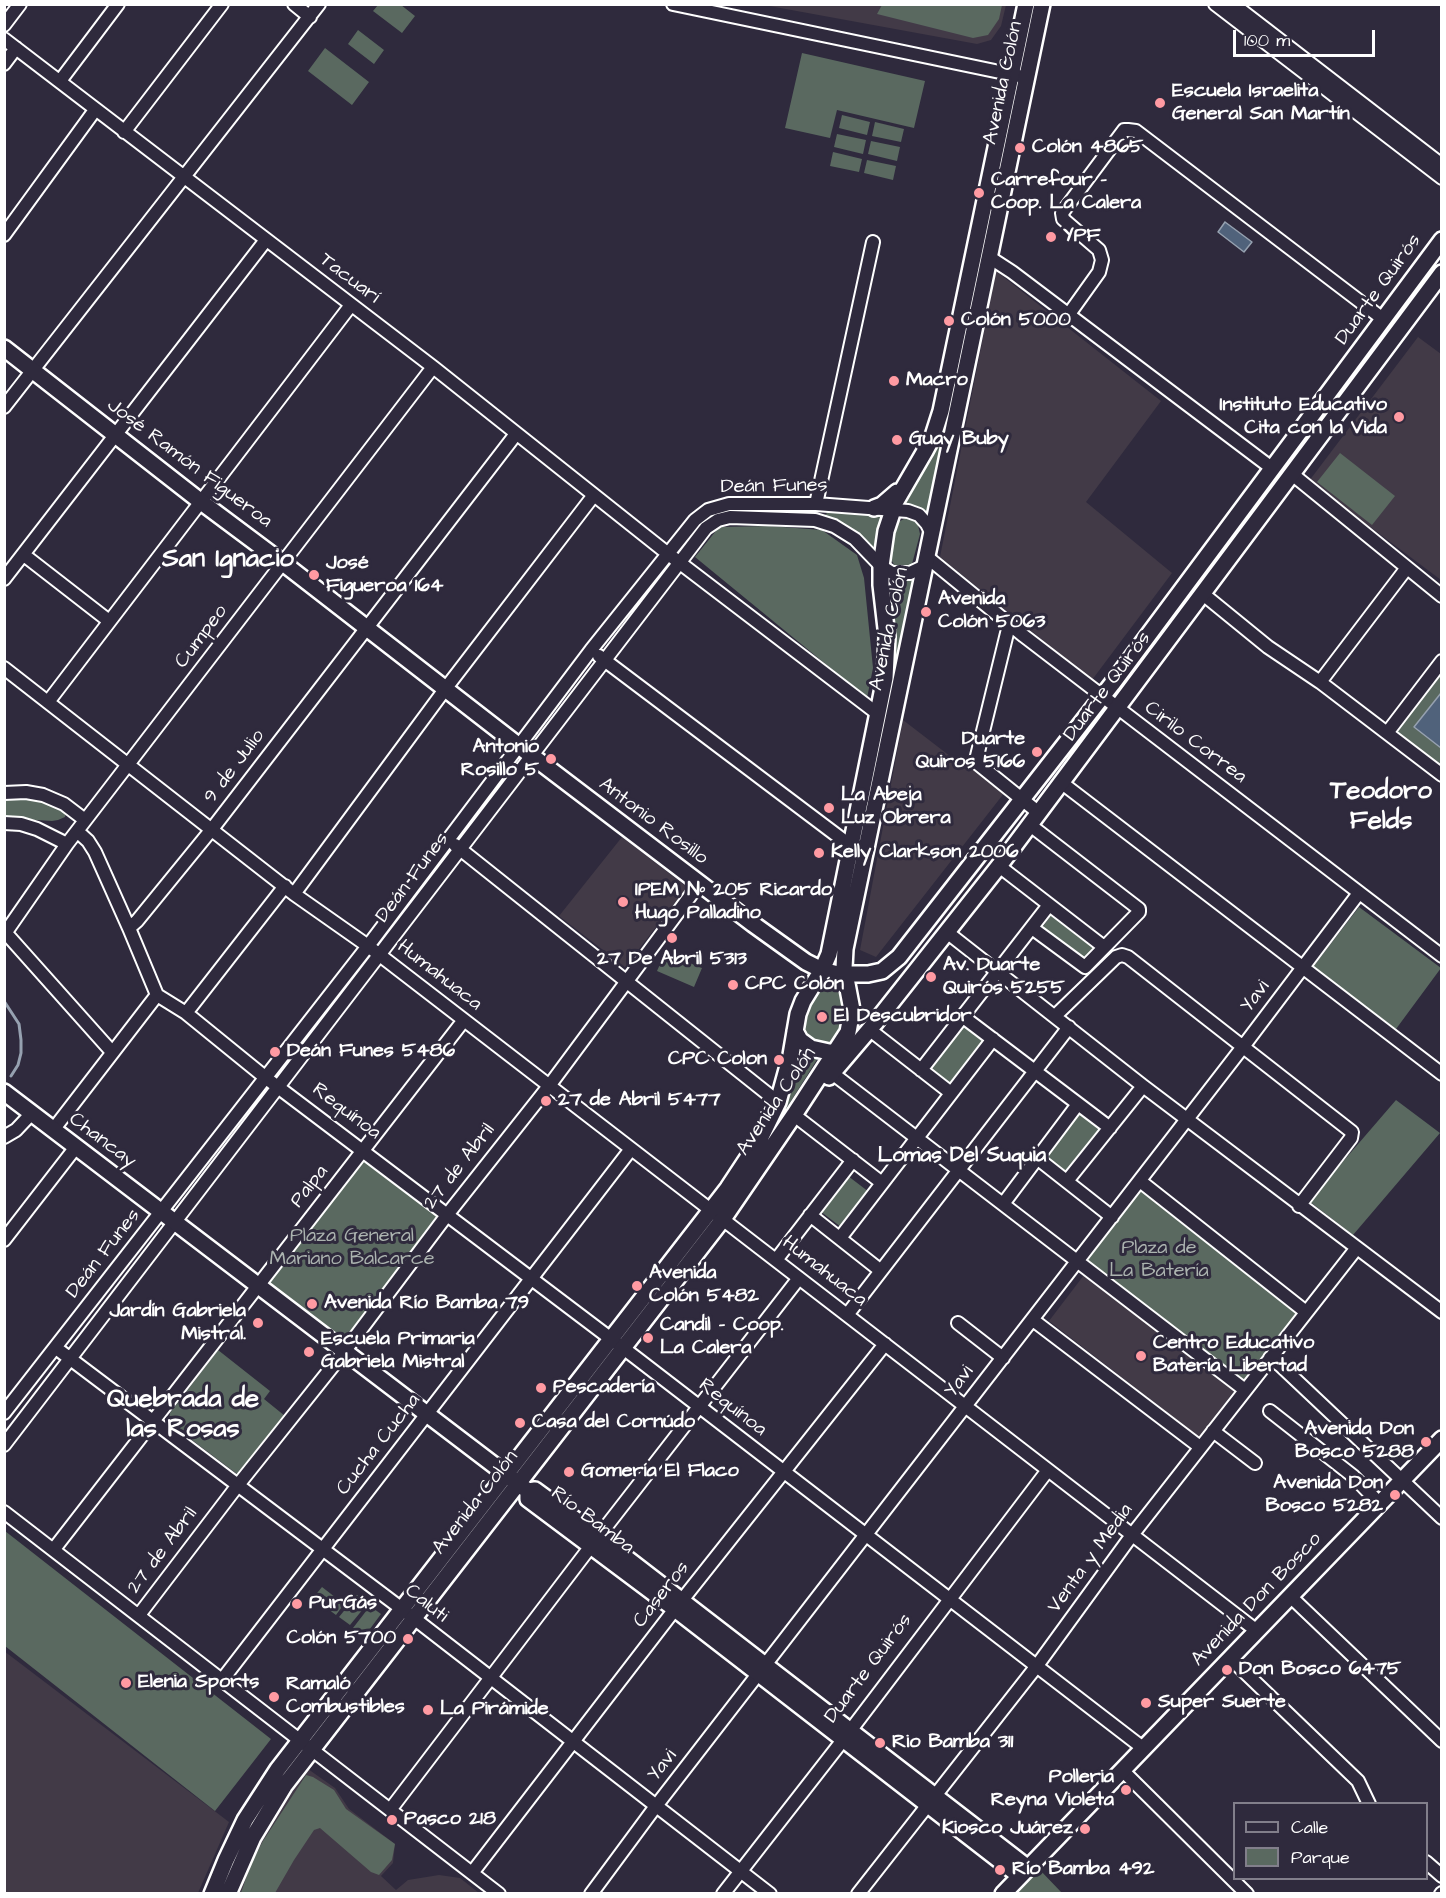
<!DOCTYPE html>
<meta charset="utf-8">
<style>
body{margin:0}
#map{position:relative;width:1446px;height:1898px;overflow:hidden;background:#2f2a3d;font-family:"Architects Daughter",sans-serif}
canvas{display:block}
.frame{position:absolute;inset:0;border:6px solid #fff;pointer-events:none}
.legend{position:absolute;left:1233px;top:1802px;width:195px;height:78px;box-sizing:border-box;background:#2f2a3d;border:2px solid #827f8b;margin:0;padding:8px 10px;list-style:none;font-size:18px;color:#fff}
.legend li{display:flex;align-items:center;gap:12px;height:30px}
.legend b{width:30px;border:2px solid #827f8b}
.scale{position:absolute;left:1233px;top:30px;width:142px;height:27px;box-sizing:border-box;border:3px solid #fff;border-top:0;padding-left:8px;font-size:18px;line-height:21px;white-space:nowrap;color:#fff;-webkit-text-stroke:4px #2f2a3d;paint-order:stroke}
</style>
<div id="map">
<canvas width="1446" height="1898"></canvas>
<div class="frame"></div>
<ul class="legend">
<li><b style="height:8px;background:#2f2a3d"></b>Calle</li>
<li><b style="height:16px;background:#5a6960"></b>Parque</li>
</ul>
<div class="scale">100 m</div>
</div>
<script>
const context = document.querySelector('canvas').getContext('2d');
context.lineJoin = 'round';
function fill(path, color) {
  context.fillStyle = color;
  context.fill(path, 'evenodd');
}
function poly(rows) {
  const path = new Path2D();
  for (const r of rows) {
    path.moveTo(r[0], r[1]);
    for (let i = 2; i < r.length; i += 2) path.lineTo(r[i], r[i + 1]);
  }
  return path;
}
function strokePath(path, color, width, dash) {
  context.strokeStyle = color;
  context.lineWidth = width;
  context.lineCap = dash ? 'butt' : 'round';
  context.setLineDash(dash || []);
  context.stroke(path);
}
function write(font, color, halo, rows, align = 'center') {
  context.font = font + ' "Architects Daughter",sans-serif';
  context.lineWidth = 6;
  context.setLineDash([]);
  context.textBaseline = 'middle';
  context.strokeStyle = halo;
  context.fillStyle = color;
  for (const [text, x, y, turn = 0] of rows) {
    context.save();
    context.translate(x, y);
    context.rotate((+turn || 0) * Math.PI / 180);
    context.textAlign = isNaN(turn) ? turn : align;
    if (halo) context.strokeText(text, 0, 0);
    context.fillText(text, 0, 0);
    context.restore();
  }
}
fill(poly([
 [764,5,1006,5,1001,26,991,40,977,44],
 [996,271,1161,401,1086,502,1172,573,1092,680,940,557],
 [1418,337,1441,354,1441,580,1309,481],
 [903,720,959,763,976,760,1005,792,876,957,860,950],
 [622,837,687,887,625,967,559,916],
 [1084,1275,1234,1391,1199,1437,1049,1321],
 [4,1651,229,1822,198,1893,5,1893],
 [308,1769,335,1788,349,1809,395,1844,393,1863,381,1876,396,1890,408,1880,439,1875,460,1878,479,1893,239,1894,249,1862,259,1840]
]), '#423a47');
fill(poly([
 [378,5,401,5,415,16,402,33,373,11],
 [882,5,882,4,1002,5,999,19,988,35,973,38,877,14],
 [358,30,384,50,374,64,348,44],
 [325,48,369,82,352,105,308,71],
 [802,53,925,81,914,128,837,110,830,138,785,128],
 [842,115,870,122,867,135,839,128],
 [875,122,904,129,901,142,872,136],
 [837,134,866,140,863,154,834,147],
 [871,141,900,147,897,161,868,154],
 [833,152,862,159,859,172,830,166],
 [867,160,896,166,893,180,864,173],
 [945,431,930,501,927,514,920,508,904,503,932,459],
 [1340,453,1395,496,1372,525,1317,482],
 [828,512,882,514,873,549,863,537,851,528,823,517],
 [906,518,915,521,918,525,920,534,912,564,909,567,896,568,889,556,891,541,895,527,898,522],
 [769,526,822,530,857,555,864,578,873,668,867,698,695,557,719,527],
 [888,578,904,582,915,578,896,669,896,647,889,600],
 [1441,671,1441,769,1397,736,1399,724],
 [4,796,49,800,66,812,65,817,58,820,52,821,5,818],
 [1359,907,1441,968,1396,1029,1313,967],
 [1051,915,1094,948,1084,960,1042,928],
 [665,953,702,968,694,987,657,971],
 [828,986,835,989,843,998,844,1016,835,1039,830,1043,818,1044,805,1036,801,1025,806,1008,816,991],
 [962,1025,986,1043,952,1087,928,1069],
 [799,1048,807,1055,818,1058,757,1155,788,1094],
 [1396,1100,1440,1133,1353,1235,1309,1201],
 [1078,1112,1101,1131,1067,1175,1043,1156],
 [363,1156,439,1214,342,1342,266,1284],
 [848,1176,869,1192,841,1227,820,1211],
 [1141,1188,1297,1313,1242,1384,1085,1260],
 [218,1350,270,1391,264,1399,285,1416,237,1474,172,1425,169,1420,170,1413],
 [5,1531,271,1739,215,1811,5,1646],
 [322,1587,344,1604,336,1615,313,1598],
 [357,1595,368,1603,350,1625,339,1617],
 [370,1606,381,1614,364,1637,353,1628],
 [306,1775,313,1777,334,1790,346,1809,395,1844,392,1860,379,1875,371,1872,320,1828,314,1830,294,1860,275,1893,241,1893,250,1866,263,1841],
 [1039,1869,1062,1893,1015,1893]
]), '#5a6960');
const water = poly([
 [1225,222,1252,242,1244,252,1218,232,1225,222],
 [1441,693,1441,748,1414,727,1441,693]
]);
fill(water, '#50627b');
strokePath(water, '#96a1b0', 1.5);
strokePath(poly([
 [4,1001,19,1024,21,1040,21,1053,18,1065,11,1076]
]), '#96a1b0', 3);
const minor = poly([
 [294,4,310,17],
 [673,4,1019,76],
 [1215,4,1442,178],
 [1233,4,1442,165],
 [4,25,20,4],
 [4,39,433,367,667,553,878,714],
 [4,64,16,48],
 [60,81,118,4],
 [124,132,222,4],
 [4,235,95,110],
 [989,257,1012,272,1273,469],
 [1069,314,1099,272,1102,260,1099,250,1063,219,1062,213,1124,130,1128,130,1136,131,1383,319],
 [4,407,319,4],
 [1292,474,1442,596],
 [816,504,873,242],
 [24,555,109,621],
 [927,557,1024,636,1442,956],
 [4,579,266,240],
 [1203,594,1268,647,1320,682,1442,775],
 [1009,625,976,760,977,763,1039,813],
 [599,656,851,846],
 [4,668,294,894,368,946,1257,1631],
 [1320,682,1406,569],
 [48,702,351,305],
 [1387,733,1442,661],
 [1062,783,1442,1074],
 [4,793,26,792,43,795,64,804,85,820],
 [4,823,21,824,37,829,67,844],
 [1030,825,1139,909,1139,912,1085,967,1032,928],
 [77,831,88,841,95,852,129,928],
 [455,845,778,1102],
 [999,866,1104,947],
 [294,894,446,688,594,495],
 [4,931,112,1052],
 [6,932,67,844,433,367],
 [948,933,1143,1086,1442,1312],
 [157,995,186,1013,266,1078,635,1357,1143,1748],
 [186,1013,285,886],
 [962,1016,1110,1128],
 [1055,1016,1116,957,1122,955,1128,957,1352,1132,1351,1138,1299,1206],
 [870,1030,951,1093],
 [833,1067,832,1073,1245,1390],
 [921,1070,1049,905],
 [794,1115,882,1183],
 [53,1130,157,995,129,928,137,921,212,829,516,434],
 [4,1137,16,1130,32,1113],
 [1037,1158,1112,1217],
 [1067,1181,1143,1086],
 [1140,1181,1306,1312],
 [1003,1204,1078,1104],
 [810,1215,881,1271],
 [840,1238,993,1039],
 [4,1240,76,1147],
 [776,1260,853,1160],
 [847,1315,1069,1027],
 [1033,1320,1200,1447],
 [958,1323,1003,1358],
 [56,1348,402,1609,770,1894],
 [1270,1358,1280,1365,1442,1518],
 [1270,1411,1353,1476,1379,1503],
 [4,1413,368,946,591,650,695,520,708,510,729,504,816,504,908,511,919,515,927,524,932,534],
 [1213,1431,1255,1463],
 [4,1445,706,528,718,520,730,517,815,520,834,526,855,539,881,566,892,573,910,573,925,566],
 [4,1512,499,1894],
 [54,1549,464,1020],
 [1290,1596,1442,1741],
 [139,1615,238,1485,344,1352,447,1215,549,1086,699,884],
 [1230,1658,1358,1781,1369,1804],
 [222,1680,631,1149],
 [1122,1770,1247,1894],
 [390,1810,591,1546,799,1278],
 [1426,1862,1442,1876],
 [472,1873,675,1609,885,1344],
 [591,1894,656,1806,1242,1048,1359,893],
 [723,1894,850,1731,1048,1470],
 [858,1894,1036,1667,1132,1535,1356,1249],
 [1441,1894,1442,1893]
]);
const major = poly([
 [4,348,200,501,283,563,519,746,753,924,806,962,822,970,838,974,868,974,882,971,899,957,1112,684,1442,240],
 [874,508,882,505,897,492],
 [795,1031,800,1040,811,1048,829,1052,844,1052],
 [829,1077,875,1023,999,866,1442,273],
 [4,1092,528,1491],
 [528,1491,535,1490,599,1537,1028,1868],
 [528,1491,528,1499,675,1609,1020,1876],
 [212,1894,226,1860,245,1820,278,1769,728,1188,759,1141,778,1102,791,1055,798,1014,803,1001,822,970,829,954,885,678,887,637,881,585,881,566,886,531,896,501,925,451,933,436,941,411,1026,4],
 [228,1894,253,1837,284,1786,723,1219,794,1115,848,1032,852,1010,844,968,845,949,1042,4],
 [1003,1894,1442,1439]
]);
strokePath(minor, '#fff', 16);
strokePath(major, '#fff', 20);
strokePath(minor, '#2f2a3d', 12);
strokePath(major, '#2f2a3d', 15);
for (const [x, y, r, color] of [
 [1160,103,6,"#ff9aa2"],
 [1020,148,6,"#ff9aa2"],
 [979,193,6,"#ff9aa2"],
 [1051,237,6,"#ff9aa2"],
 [949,321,6,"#ff9aa2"],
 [894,381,6,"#ff9aa2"],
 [1399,417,6,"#ff9aa2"],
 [897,440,6,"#ff9aa2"],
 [314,575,6,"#ff9aa2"],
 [926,612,6,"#ff9aa2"],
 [1037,752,6,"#ff9aa2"],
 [551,759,6,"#ff9aa2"],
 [829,808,6,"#ff9aa2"],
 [819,853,6,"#ff9aa2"],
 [623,902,6,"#ff9aa2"],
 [672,938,6,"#ff9aa2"],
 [931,977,6,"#ff9aa2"],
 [733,985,6,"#ff9aa2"],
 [822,1017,6,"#ff9aa2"],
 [275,1052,6,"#ff9aa2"],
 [779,1060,6,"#ff9aa2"],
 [546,1101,6,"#ff9aa2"],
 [637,1286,6,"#ff9aa2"],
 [312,1304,6,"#ff9aa2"],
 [258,1323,6,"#ff9aa2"],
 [648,1338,6,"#ff9aa2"],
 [309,1352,6,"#ff9aa2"],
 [1141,1356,6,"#ff9aa2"],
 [541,1388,6,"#ff9aa2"],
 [520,1423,6,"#ff9aa2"],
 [1426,1442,6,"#ff9aa2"],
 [569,1472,6,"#ff9aa2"],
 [1395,1495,6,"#ff9aa2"],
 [297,1604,6,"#ff9aa2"],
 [408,1639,6,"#ff9aa2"],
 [1227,1670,6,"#ff9aa2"],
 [126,1683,6,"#ff9aa2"],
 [274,1697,6,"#ff9aa2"],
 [1146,1703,6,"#ff9aa2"],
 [428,1710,6,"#ff9aa2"],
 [880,1743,6,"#ff9aa2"],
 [1126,1790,6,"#ff9aa2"],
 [392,1820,6,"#ff9aa2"],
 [1085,1829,6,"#ff9aa2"],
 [1000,1870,6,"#ff9aa2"]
]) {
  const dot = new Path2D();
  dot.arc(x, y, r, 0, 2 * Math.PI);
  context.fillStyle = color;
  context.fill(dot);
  strokePath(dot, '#2f2a3d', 2);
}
write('20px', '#fff', '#2f2a3d', [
 ["Avenida Colón",1004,83,-78],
 ["Tacuarí",349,279,37],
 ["Duarte Quirós",1379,290,-54],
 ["José Ramón Figueroa",189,464,37],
 ["Deán Funes",774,487,-1],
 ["Avenida Colón",890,629,-78],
 ["Cumpeo",202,637,-53],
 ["Duarte Quirós",1108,687,-53],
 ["Cirilo Correa",1195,743,37],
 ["9 de Julio",235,767,-53],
 ["Antonio Rosillo",653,822,37],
 ["Deán Funes",413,878,-53],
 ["Humahuaca",439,976,38],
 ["Yavi",1256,997,-53],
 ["Avenida Colón",777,1102,-56],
 ["Requínoa",346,1112,37],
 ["Chancay",102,1141,37],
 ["27 de Abril",460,1167,-52],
 ["Palpa",310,1187,-52],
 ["Deán Funes",104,1254,-52],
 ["Humahuaca",824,1272,38],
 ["Yavi",960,1382,-53],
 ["Requínoa",732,1408,38],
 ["Cucha Cucha",379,1445,-52],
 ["Avenida Colón",476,1503,-52],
 ["Río Bamba",592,1521,37],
 ["27 de Abril",163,1551,-53],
 ["Venta y Media",1091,1559,-54],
 ["Caseros",662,1595,-52],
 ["Avenida Don Bosco",1257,1600,-46],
 ["Caluti",426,1604,38],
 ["Duarte Quirós",869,1669,-53],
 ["Yavi",663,1766,-52]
]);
write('bold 20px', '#fff', '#2f2a3d', [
 ["Escuela Israelita",1172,92],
 ["General San Martín",1172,115],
 ["Colón 4865",1032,148],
 ["Carrefour -",991,181],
 ["Coop. La Calera",991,204],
 ["YPF",1063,237],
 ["Colón 5000",961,321],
 ["Macro",906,381],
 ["Instituto Educativo",1387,406,"right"],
 ["Cita con la Vida",1387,429,"right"],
 ["Guay Buby",909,440],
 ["José",326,564],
 ["Figueroa 164",326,587],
 ["Avenida",938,600],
 ["Colón 5063",938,623],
 ["Duarte",1025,740,"right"],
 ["Quiros 5166",1025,763,"right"],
 ["Antonio",539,748,"right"],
 ["Rosillo 5",539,771,"right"],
 ["La Abeja",841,796],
 ["Luz Obrera",841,819],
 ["Kelly Clarkson 2006",831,853],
 ["IPEM Nº 205 Ricardo",635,891],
 ["Hugo Palladino",635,914],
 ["27 De Abril 5313",672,960,"center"],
 ["Av. Duarte",943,966],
 ["Quirós 5255",943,989],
 ["CPC Colón",745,985],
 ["El Descubridor",834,1017],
 ["Deán Funes 5486",287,1052],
 ["CPC Colon",767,1060,"right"],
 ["27 de Abril 5477",558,1101],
 ["Avenida",649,1274],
 ["Colón 5482",649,1297],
 ["Avenida Río Bamba 79",324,1304],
 ["Jardín Gabriela",246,1312,"right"],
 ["Mistral.",246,1335,"right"],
 ["Candil - Coop.",660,1326],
 ["La Calera",660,1349],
 ["Escuela Primaria",321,1340],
 ["Gabriela Mistral",321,1363],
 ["Centro Educativo",1153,1344],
 ["Batería Libertad",1153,1367],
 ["Pescadería",553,1388],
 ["Casa del Cornúdo",532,1423],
 ["Avenida Don",1414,1430,"right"],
 ["Bosco 5288",1414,1453,"right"],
 ["Gomería El Flaco",581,1472],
 ["Avenida Don",1383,1484,"right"],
 ["Bosco 5282",1383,1507,"right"],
 ["PurGás",309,1604],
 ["Colón 5700",396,1639,"right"],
 ["Don Bosco 6475",1239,1670],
 ["Elenia Sports",138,1683],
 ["Ramaló",286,1685],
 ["Combustibles",286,1708],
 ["Super Suerte",1158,1703],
 ["La Pirámide",440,1710],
 ["Rio Bamba 311",892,1743],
 ["Polleria",1114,1778,"right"],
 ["Reyna Violeta",1114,1801,"right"],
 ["Pasco 218",404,1820],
 ["Kiosco Juárez",1073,1829,"right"],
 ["Río Bamba 492",1012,1870]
], 'left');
write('20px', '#acb4b0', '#2f2a3d', [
 ["Plaza General",352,1237],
 ["Mariano Balcarce",352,1260],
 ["Plaza de",1159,1249],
 ["La Batería",1159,1272]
]);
write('bold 21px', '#fff', '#2f2a3d', [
 ["Lomas Del Suquia",962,1157]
]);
write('bold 26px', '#fff', '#2f2a3d', [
 ["San Ignacio",228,561],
 ["Teodoro",1381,793],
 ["Felds",1381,823],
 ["Quebrada de",183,1401],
 ["las Rosas",183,1431]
]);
</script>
